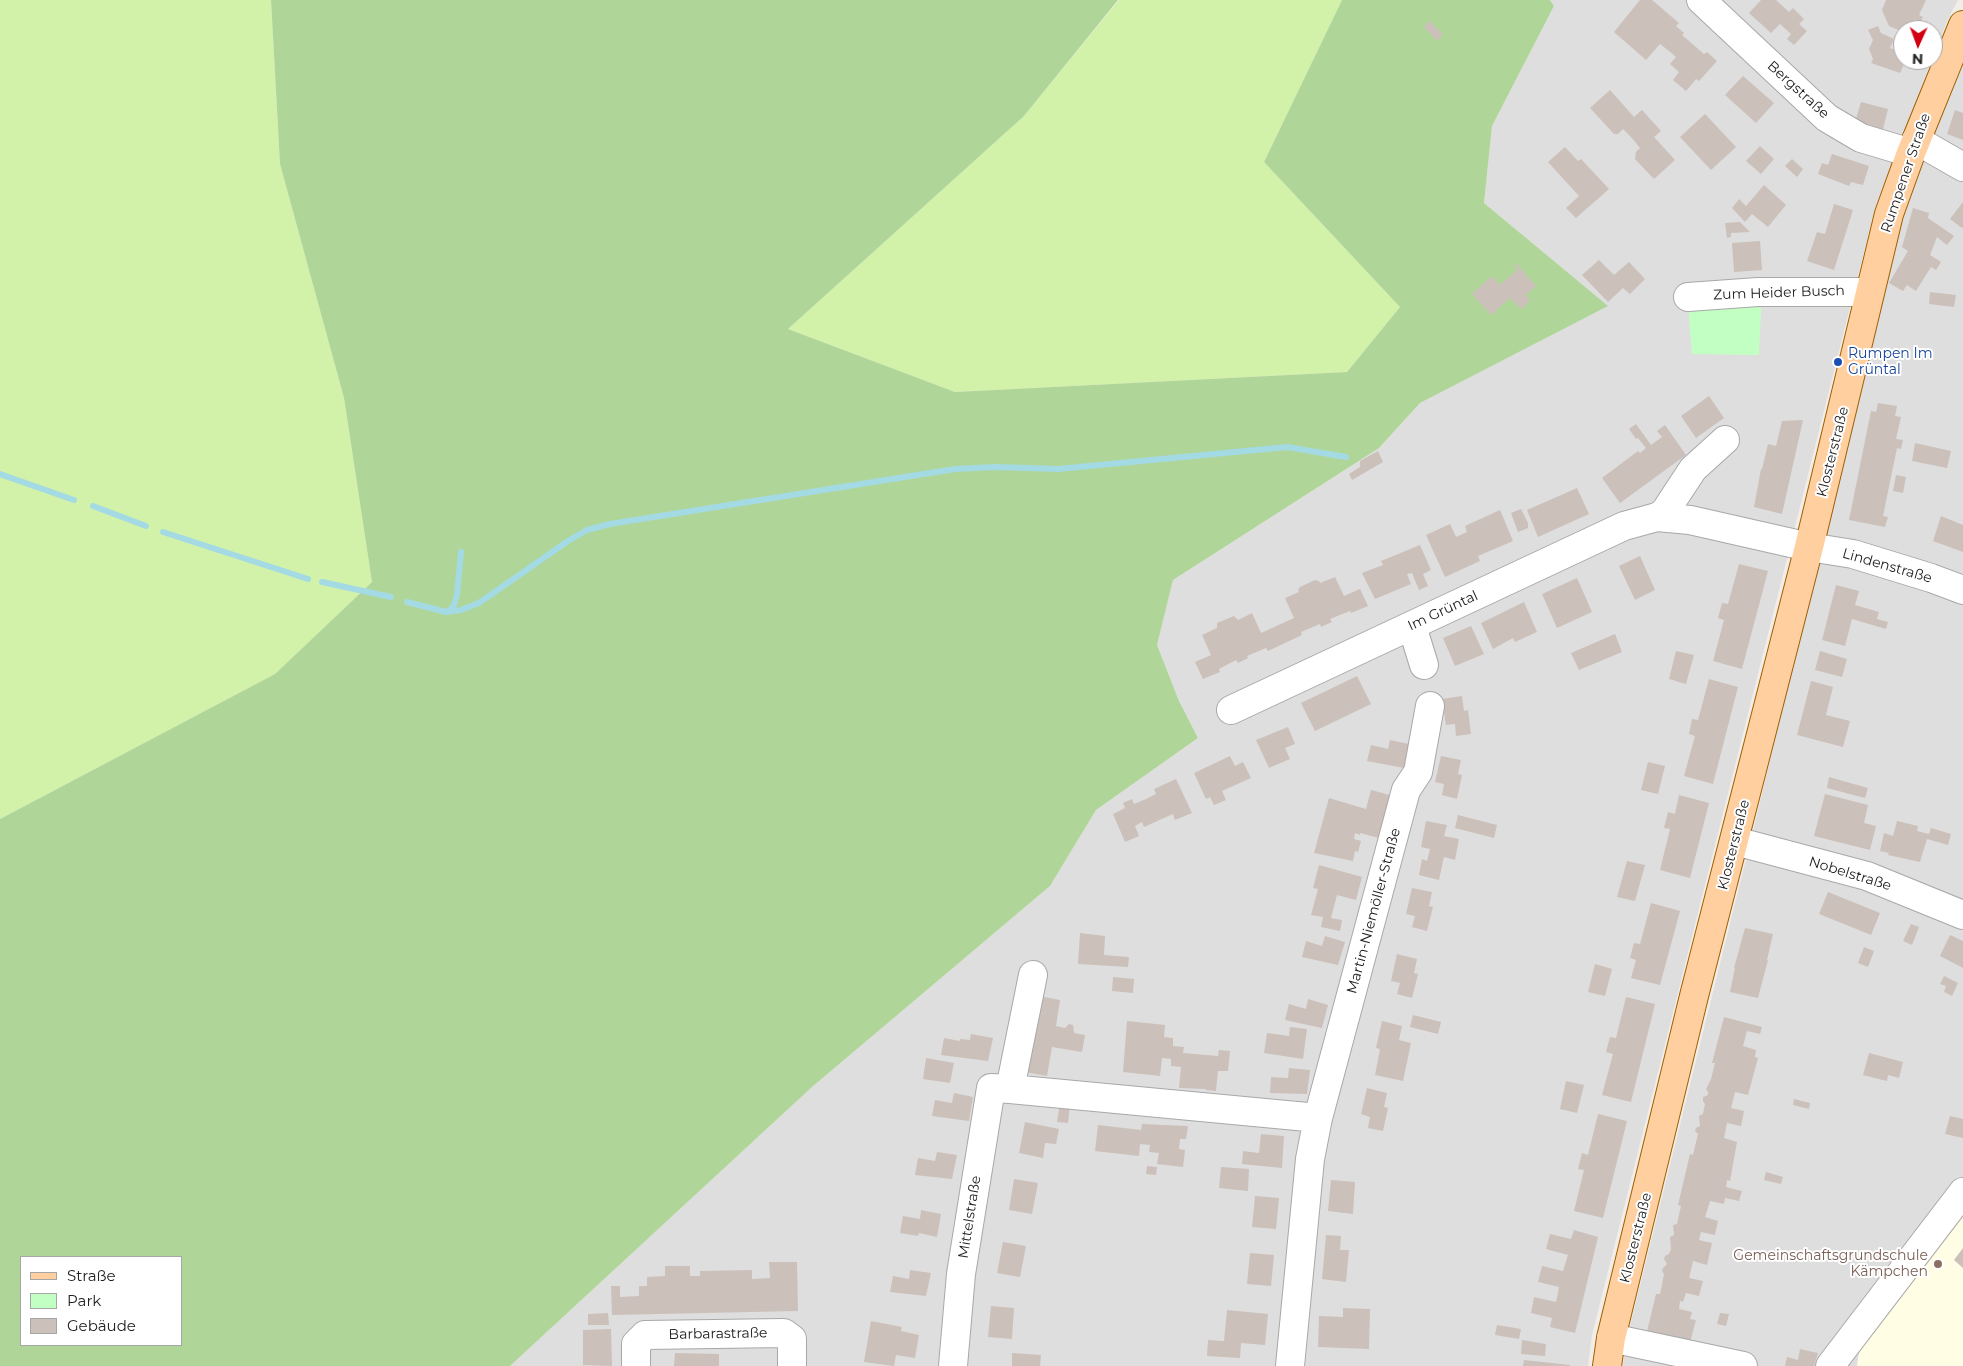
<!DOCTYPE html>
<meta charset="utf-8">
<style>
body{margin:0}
#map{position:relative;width:1963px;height:1366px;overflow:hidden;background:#f2eee7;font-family:Montserrat,sans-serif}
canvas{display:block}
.legend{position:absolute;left:20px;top:1256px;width:162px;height:90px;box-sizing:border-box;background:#fff;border:1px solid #a6a6a6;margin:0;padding:6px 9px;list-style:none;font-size:15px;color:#212121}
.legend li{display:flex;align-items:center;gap:10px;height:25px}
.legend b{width:25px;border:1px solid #a6a6a6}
.north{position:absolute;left:1893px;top:20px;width:50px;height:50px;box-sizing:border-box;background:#fff;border:1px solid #a6a6a6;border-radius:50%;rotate:182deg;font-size:14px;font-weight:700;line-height:20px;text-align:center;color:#212121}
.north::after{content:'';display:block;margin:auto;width:18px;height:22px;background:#d3000f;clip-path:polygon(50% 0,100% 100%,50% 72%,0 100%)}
</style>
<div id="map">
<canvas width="1963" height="1366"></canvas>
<ul class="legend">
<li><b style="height:6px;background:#ffcfa0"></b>Straße</li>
<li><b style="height:14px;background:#c2ffc2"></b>Park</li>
<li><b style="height:14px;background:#cbc0ba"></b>Gebäude</li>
</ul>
<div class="north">N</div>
</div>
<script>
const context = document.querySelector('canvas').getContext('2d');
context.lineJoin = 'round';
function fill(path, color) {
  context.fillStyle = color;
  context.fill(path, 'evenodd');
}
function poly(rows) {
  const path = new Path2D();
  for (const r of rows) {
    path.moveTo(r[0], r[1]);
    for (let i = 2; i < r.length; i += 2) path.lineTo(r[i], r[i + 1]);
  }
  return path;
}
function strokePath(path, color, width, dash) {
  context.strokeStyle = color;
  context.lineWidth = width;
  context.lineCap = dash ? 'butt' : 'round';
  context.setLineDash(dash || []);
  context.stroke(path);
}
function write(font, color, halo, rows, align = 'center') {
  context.font = font + ' Montserrat,sans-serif';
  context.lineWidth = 4;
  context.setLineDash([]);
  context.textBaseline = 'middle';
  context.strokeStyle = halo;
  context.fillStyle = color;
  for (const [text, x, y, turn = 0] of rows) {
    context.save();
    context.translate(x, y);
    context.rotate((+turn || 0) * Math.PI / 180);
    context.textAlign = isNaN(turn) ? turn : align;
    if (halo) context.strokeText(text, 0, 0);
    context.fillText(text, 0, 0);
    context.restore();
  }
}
fill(poly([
 [1550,0,1958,0,1948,19,1933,57,1933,30,1903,30,1903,60,1932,60,1875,208,1592,1335,1588,1366,510,1366,812,1087,1050,886,1096,810,1198,738,1179,701,1157,645,1173,580,1379,448,1420,403,1607,306,1484,203,1492,126,1554,6],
 [1963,53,1963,1199,1863,1328,1857,1366,1623,1366,1626,1342,1751,839,1901,217]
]), '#dfdede');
fill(poly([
 [1963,1199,1963,1366,1857,1366,1863,1328]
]), '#fffde4');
fill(poly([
 [0,0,271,0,280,164,344,398,372,582,275,674,0,819],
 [1119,0,1342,0,1264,162,1400,307,1347,372,955,392,788,329,1024,116]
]), '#d2f1a9');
fill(poly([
 [271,0,1118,0,1024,116,788,329,955,392,1347,372,1400,307,1264,162,1342,0,1550,0,1554,6,1492,126,1484,203,1608,306,1420,403,1379,448,1173,580,1157,645,1179,701,1198,738,1096,810,1050,886,812,1087,510,1366,0,1366,0,819,275,674,372,582,344,398,280,164],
 [21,1257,181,1257,181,1345,21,1345]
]), '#afd698');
fill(poly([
 [1688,303,1755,303,1761,309,1759,355,1692,354]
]), '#c2ffc2');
strokePath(poly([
 [0,474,74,500],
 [93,506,146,526],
 [163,532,308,579],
 [322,582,391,597],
 [407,602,446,612,450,610,454,605,457,595,461,552],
 [446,612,461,610,479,603,568,541,587,530,610,524,955,469,995,467,1058,469,1287,447,1346,457]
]), '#a4dae4', 6);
fill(poly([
 [1640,0,1652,0,1679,23,1676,26,1684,33,1682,35,1704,54,1707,52,1717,61,1699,81,1696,79,1686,91,1673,80,1679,72,1670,64,1676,57,1669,51,1660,44,1646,60,1614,32],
 [1761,0,1776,0,1789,12,1793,8,1804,19,1799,24,1807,31,1794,45,1787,39,1791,34,1780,24,1771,33,1749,13],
 [1886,0,1926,0,1919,15,1923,17,1919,25,1924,27,1922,30,1903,30,1903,32,1889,26,1882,10],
 [1429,21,1443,34,1437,41,1424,27],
 [1878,26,1881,33,1894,39,1890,48,1903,53,1903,60,1906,60,1900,73,1871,63,1873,59,1869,49,1873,40,1868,30],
 [1743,76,1774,103,1756,123,1725,95],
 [1610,90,1634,117,1642,110,1661,131,1654,137,1675,160,1654,179,1635,159,1636,152,1640,148,1632,138,1623,129,1618,134,1614,134,1590,108],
 [1861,102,1888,109,1883,129,1878,132,1866,129,1867,125,1855,122],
 [1955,110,1963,113,1963,140,1947,134],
 [1705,114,1736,147,1711,170,1680,137],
 [1760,146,1774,159,1761,174,1746,161],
 [1565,147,1578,161,1581,159,1609,189,1576,218,1566,208,1579,196,1548,162],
 [1832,154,1869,166,1863,185,1851,182,1849,186,1818,174,1822,163,1828,165],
 [1792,159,1803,169,1797,177,1785,166],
 [1764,185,1786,205,1768,227,1752,214,1745,222,1732,208,1739,199,1746,206],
 [1963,202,1963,227,1962,228,1950,219],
 [1834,204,1853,210,1834,270,1807,261,1817,232,1825,234],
 [1913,208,1929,213,1928,218,1954,236,1947,245,1937,237,1930,255,1941,262,1936,270,1931,267,1916,291,1907,285,1903,291,1889,283,1908,251,1902,247],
 [1740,222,1750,232,1731,233,1731,237,1727,238,1725,223],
 [1760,241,1762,270,1734,272,1732,243],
 [1599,260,1614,275,1629,262,1645,279,1630,294,1623,288,1608,302,1582,275],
 [1516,263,1536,286,1526,295,1530,301,1521,309,1510,298,1491,315,1472,294,1492,276,1500,285,1518,269,1514,265],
 [1930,292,1956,295,1954,307,1929,304],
 [1709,396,1724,418,1696,438,1681,416],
 [1878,403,1897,406,1895,416,1901,417,1896,439,1903,440,1901,449,1897,448,1883,516,1888,517,1885,527,1849,520,1871,411,1876,412],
 [1803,420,1782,514,1754,507,1761,469,1762,469,1768,444,1776,446,1782,421],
 [1636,424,1651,445,1662,437,1657,431,1665,425,1686,455,1620,503,1602,478,1638,451,1640,453,1646,448,1638,438,1636,439,1629,429],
 [1915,443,1951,451,1947,468,1912,461],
 [1378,451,1383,462,1352,480,1349,474,1360,467,1360,461],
 [1896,475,1906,477,1903,493,1893,491],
 [1577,488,1589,514,1538,537,1527,510],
 [1521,509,1528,523,1528,528,1518,532,1511,513],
 [1500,510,1513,541,1478,556,1480,561,1445,577,1426,535,1450,524,1456,537,1467,532,1465,526],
 [1941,516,1963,525,1963,552,1933,541],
 [1420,545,1431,570,1423,574,1428,586,1419,590,1412,573,1407,574,1411,584,1375,599,1362,573,1383,565,1381,561],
 [1640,556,1655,590,1635,600,1619,566],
 [1739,564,1768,571,1742,669,1713,661,1724,620,1718,618,1722,603,1728,604],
 [1335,577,1344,596,1360,589,1368,606,1351,613,1350,611,1330,619,1332,622,1321,627,1320,624,1301,632,1302,635,1268,651,1266,648,1247,656,1248,658,1238,663,1236,660,1219,669,1220,672,1203,679,1195,662,1211,655,1202,635,1217,628,1217,623,1234,616,1238,620,1252,613,1261,633,1294,618,1285,598,1299,592,1298,590,1300,587,1315,580,1319,581,1320,583],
 [1577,578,1592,612,1557,628,1542,594],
 [1836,585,1859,591,1855,605,1879,612,1877,619,1888,622,1886,629,1852,619,1845,646,1822,640],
 [1524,602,1537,632,1515,642,1513,638,1493,649,1481,623],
 [1471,626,1484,654,1455,666,1443,638],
 [1615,634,1622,652,1579,670,1571,653],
 [1676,651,1694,655,1686,684,1669,679],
 [1820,651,1847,659,1842,677,1815,670],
 [1357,676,1371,704,1315,731,1301,703],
 [1709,679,1738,687,1713,784,1684,776,1695,736,1689,734,1692,719,1698,720],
 [1811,681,1833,687,1826,715,1850,721,1843,747,1797,735],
 [1462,696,1464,711,1468,710,1471,734,1456,736,1455,724,1446,725,1442,699],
 [1288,727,1295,744,1285,748,1290,759,1269,768,1256,740],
 [1390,740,1409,744,1404,768,1367,761,1371,745,1388,749],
 [1230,756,1235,766,1243,762,1251,778,1222,791,1226,800,1214,805,1210,797,1206,799,1194,773],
 [1441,756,1461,760,1458,774,1462,775,1457,799,1442,795,1444,784,1435,782],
 [1648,762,1665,766,1658,794,1641,790],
 [1829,777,1868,788,1865,798,1827,788],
 [1176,779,1192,813,1175,820,1173,814,1144,827,1142,822,1135,826,1139,836,1125,842,1113,814,1125,808,1123,803,1132,799,1134,804,1146,799,1156,794,1154,789],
 [1371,790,1390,795,1379,838,1360,833,1360,835,1355,833,1354,839,1361,841,1358,852,1355,851,1353,861,1314,853,1329,798,1366,809],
 [1825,794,1868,805,1864,823,1876,826,1870,850,1814,836],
 [1679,795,1709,803,1690,878,1660,870,1670,829,1664,828,1668,812,1675,814],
 [1458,815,1497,825,1494,838,1455,828],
 [1426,821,1447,825,1444,836,1459,839,1455,860,1444,857,1439,880,1419,875,1422,859,1427,861,1430,849,1421,847],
 [1897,821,1918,826,1917,831,1929,834,1931,828,1951,834,1948,845,1927,839,1920,862,1888,855,1889,853,1880,851,1884,833,1893,836],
 [1627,861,1645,865,1635,901,1617,897],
 [1319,865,1362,877,1356,900,1337,895,1331,918,1342,920,1340,931,1321,927,1323,917,1311,915,1318,889,1313,888],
 [1412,888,1432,892,1429,906,1433,907,1427,931,1412,927,1415,916,1406,914],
 [1828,892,1880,913,1871,935,1819,914],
 [1651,903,1680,911,1660,985,1631,978,1636,960,1630,958,1634,943,1640,944],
 [1911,924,1919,927,1912,945,1903,941],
 [1745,928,1773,934,1767,960,1768,960,1758,998,1730,992,1735,968,1734,968],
 [1080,933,1105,936,1104,955,1129,957,1128,967,1078,964],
 [1950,935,1963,941,1963,968,1940,956],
 [1325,936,1345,942,1338,965,1302,957,1306,941,1322,946],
 [1864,947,1874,951,1868,967,1858,963],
 [1397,954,1417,959,1414,973,1418,974,1412,998,1397,994,1400,983,1391,981],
 [1595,964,1612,969,1605,996,1588,992],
 [1944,976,1958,983,1952,996,1944,992,1946,986,1940,984],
 [1113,977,1134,979,1133,993,1112,991],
 [1039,996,1060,1000,1056,1026,1065,1028,1069,1024,1073,1025,1074,1033,1085,1035,1082,1052,1052,1047,1047,1076,1025,1072],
 [1626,997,1655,1004,1631,1102,1602,1095,1613,1054,1606,1052,1610,1037,1616,1038],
 [1308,999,1328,1005,1322,1028,1285,1020,1289,1004,1306,1009],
 [1413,1015,1441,1022,1438,1034,1410,1027],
 [1724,1017,1762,1027,1760,1034,1747,1031,1743,1046,1756,1050,1755,1057,1758,1058,1748,1095,1735,1092,1731,1108,1744,1111,1741,1126,1727,1123,1724,1138,1737,1142,1730,1181,1727,1180,1726,1187,1742,1191,1739,1201,1725,1198,1724,1204,1710,1201,1705,1217,1718,1221,1715,1235,1701,1232,1699,1240,1712,1243,1707,1265,1693,1261,1689,1278,1703,1281,1699,1296,1686,1293,1683,1302,1680,1301,1679,1309,1692,1312,1690,1319,1696,1320,1688,1350,1645,1340,1656,1294,1660,1294,1664,1274,1662,1271,1663,1268,1667,1264,1664,1259,1665,1256,1669,1254,1671,1249,1670,1237,1674,1235,1673,1225,1677,1224,1678,1219,1681,1206,1678,1205,1690,1154,1693,1155,1698,1134,1695,1131,1696,1128,1700,1126,1699,1116,1703,1114,1705,1104,1703,1101,1703,1097,1708,1095,1708,1092,1706,1089,1711,1079,1715,1063,1712,1063],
 [1127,1021,1165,1025,1164,1037,1173,1038,1173,1046,1184,1047,1183,1053,1218,1056,1219,1050,1230,1051,1228,1071,1218,1071,1216,1091,1206,1090,1206,1089,1179,1088,1181,1067,1171,1066,1171,1059,1162,1058,1160,1076,1123,1072],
 [1382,1021,1402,1026,1399,1040,1411,1043,1403,1081,1375,1075,1380,1049,1376,1048],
 [1290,1027,1307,1029,1303,1059,1264,1053,1267,1033,1289,1036],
 [971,1034,993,1038,988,1061,941,1055,944,1038,960,1041,960,1039,970,1040],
 [1869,1053,1903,1062,1899,1078,1888,1075,1887,1081,1863,1075],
 [926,1058,954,1063,950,1083,923,1079],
 [1289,1068,1310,1070,1307,1094,1270,1093,1271,1077,1288,1078],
 [1566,1081,1584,1085,1577,1113,1560,1109],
 [1367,1088,1387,1093,1384,1107,1388,1108,1383,1131,1368,1128,1370,1117,1361,1114],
 [954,1093,973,1097,969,1121,932,1116,935,1100,952,1103],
 [1794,1099,1810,1103,1809,1109,1793,1105],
 [1053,1102,1070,1104,1068,1123,1057,1122,1059,1109],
 [1598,1114,1627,1121,1603,1218,1574,1211,1584,1170,1578,1169,1582,1153,1588,1155],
 [1950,1116,1963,1119,1963,1138,1945,1134],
 [1025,1122,1059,1129,1056,1144,1045,1143,1043,1158,1019,1153],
 [1142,1124,1188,1126,1186,1139,1180,1139,1179,1149,1185,1150,1183,1167,1157,1164,1159,1153,1149,1152,1150,1145,1140,1144,1139,1156,1095,1151,1098,1125,1141,1130],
 [1261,1134,1284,1136,1282,1168,1242,1164,1243,1151,1259,1153],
 [937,1152,957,1155,952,1179,915,1175,918,1158,935,1161],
 [1147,1166,1157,1167,1156,1175,1146,1174],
 [1221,1167,1249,1169,1248,1191,1219,1188],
 [1766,1172,1783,1177,1781,1184,1764,1180],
 [1014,1179,1038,1183,1032,1214,1009,1210],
 [1331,1180,1355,1182,1353,1214,1328,1211],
 [1255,1196,1279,1198,1276,1229,1252,1227],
 [921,1210,941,1214,937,1237,919,1233,918,1236,900,1233,903,1216,920,1219],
 [1574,1230,1598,1237,1575,1333,1550,1327,1552,1318,1531,1313,1534,1297,1556,1302,1559,1287,1538,1282,1542,1266,1563,1271,1568,1255,1546,1249,1550,1234,1571,1239],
 [1326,1235,1341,1236,1340,1250,1349,1250,1346,1282,1322,1279],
 [1003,1242,1026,1246,1020,1277,997,1273],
 [1963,1248,1963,1268,1954,1260],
 [1250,1253,1274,1255,1271,1286,1247,1284],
 [769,1262,797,1262,798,1311,612,1315,611,1286,620,1286,620,1297,639,1296,639,1286,647,1286,647,1277,665,1276,665,1266,690,1266,690,1276,700,1276,700,1271,752,1270,752,1279,770,1278],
 [910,1270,931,1273,926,1296,890,1292,893,1276,909,1279],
 [991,1306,1014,1308,1012,1339,988,1337],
 [1343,1308,1370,1309,1369,1349,1318,1347,1319,1316,1343,1317],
 [1227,1310,1268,1314,1265,1345,1241,1343,1240,1358,1207,1356,1208,1340,1224,1341],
 [608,1313,609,1325,588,1325,588,1314],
 [1720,1313,1729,1314,1726,1326,1717,1324],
 [871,1321,902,1327,901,1331,919,1335,915,1358,896,1355,894,1366,864,1362],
 [1497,1325,1521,1329,1519,1339,1495,1335],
 [611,1329,612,1366,583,1365,583,1330],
 [1522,1340,1546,1344,1545,1356,1521,1354],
 [1800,1349,1818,1353,1814,1366,1785,1366,1787,1357,1798,1360],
 [675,1353,719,1354,719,1366,674,1366],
 [1012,1353,1041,1355,1040,1366,1012,1366],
 [1524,1360,1570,1365,1570,1366,1523,1366]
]), '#cbc0ba');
const minor = poly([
 [1701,0,1827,118,1861,138,1911,153],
 [1916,140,1963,167],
 [1688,297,1758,292,1869,292],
 [1657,517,1664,513,1693,469,1725,440],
 [1412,626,1424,665],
 [1231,710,1624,526,1657,517,1690,520,1809,547,1853,554,1931,578,1963,590],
 [1735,841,1867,876,1963,915],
 [1010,1089,1318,1118],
 [1611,1338,1743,1366],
 [636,1366,636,1344,645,1335,784,1333,792,1339,792,1366],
 [953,1366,961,1274,991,1088,1010,1089,1033,975],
 [1290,1366,1310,1159,1318,1118,1406,790,1418,772,1430,706],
 [1830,1366,1963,1192]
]);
const major = poly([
 [1607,1366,1611,1338,1694,996,1809,547,1889,214,1911,153,1963,25]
]);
strokePath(minor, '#a8a8a8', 30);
strokePath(major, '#9f5f00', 30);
strokePath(minor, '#fff', 28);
strokePath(major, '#ffcfa0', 28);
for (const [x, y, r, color] of [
 [1838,362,5,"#1a4fb4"],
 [1938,1264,5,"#8d6e63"]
]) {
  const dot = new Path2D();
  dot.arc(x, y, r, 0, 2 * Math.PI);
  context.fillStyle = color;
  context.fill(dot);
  strokePath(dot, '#fff', 2);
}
write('14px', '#212121', '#fff', [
 ["Bergstraße",1798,90,42],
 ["Rumpener Straße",1906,173,-71],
 ["Zum Heider Busch",1779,293,-2],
 ["Klosterstraße",1833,452,-76],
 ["Lindenstraße",1887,566,16],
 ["Im Grüntal",1443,611,-25],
 ["Klosterstraße",1734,845,-76],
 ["Nobelstraße",1850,874,17],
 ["Martin-Niemöller-Straße",1374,911,-75],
 ["Mittelstraße",970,1217,-81],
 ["Klosterstraße",1636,1238,-76],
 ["Barbarastraße",718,1334,-1]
]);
write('14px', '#164399', '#fff', [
 ["Rumpen Im",1848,354],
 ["Grüntal",1848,370]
], 'left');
write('14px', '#785e54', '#fff', [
 ["Gemeinschaftsgrundschule",1928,1256],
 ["Kämpchen",1928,1272]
], 'right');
</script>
